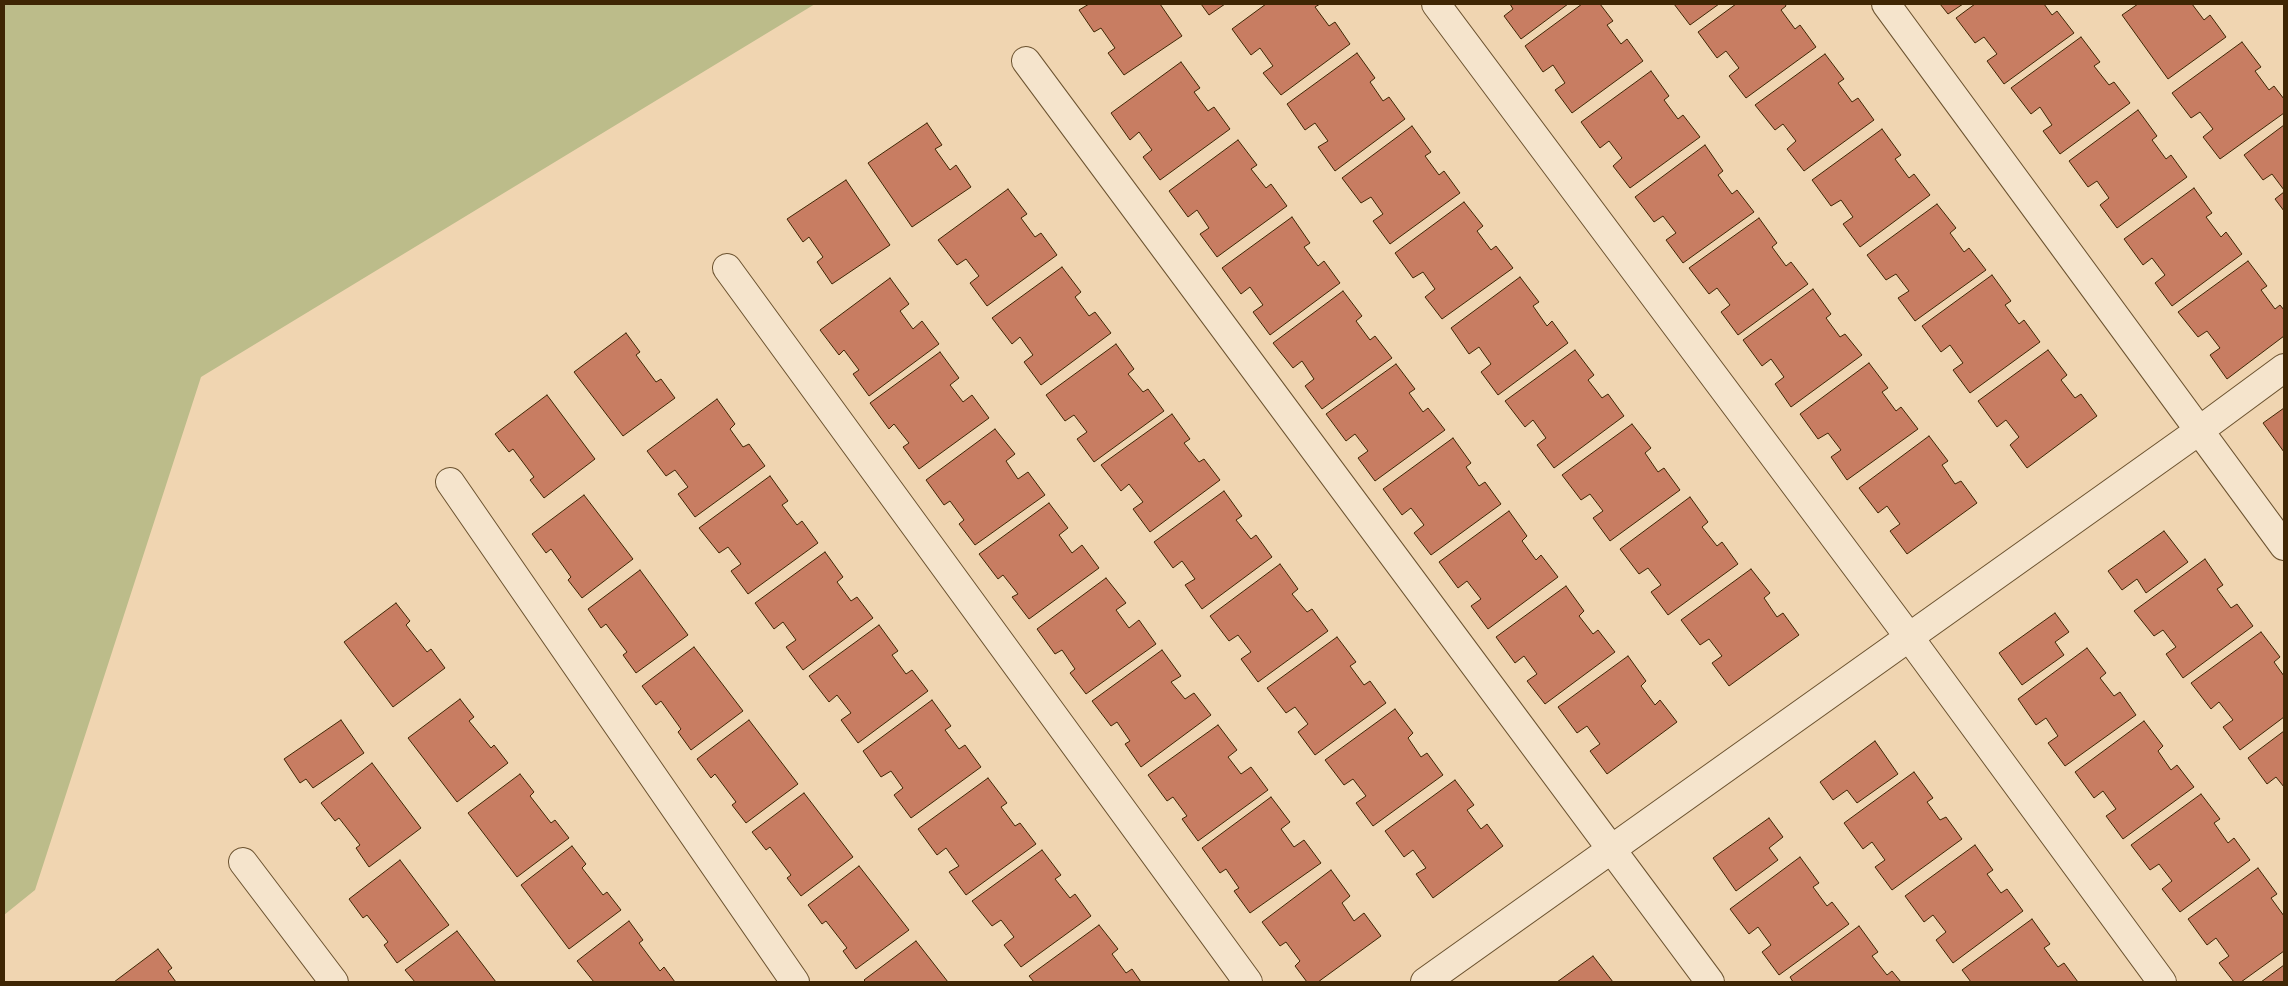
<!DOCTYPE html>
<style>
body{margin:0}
#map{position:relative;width:2288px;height:986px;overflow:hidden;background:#f0d5b1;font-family:"EB Garamond",serif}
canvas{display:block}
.frame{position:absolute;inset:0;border:5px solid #3f2604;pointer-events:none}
</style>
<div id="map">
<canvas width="2288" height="986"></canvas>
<div class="frame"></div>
</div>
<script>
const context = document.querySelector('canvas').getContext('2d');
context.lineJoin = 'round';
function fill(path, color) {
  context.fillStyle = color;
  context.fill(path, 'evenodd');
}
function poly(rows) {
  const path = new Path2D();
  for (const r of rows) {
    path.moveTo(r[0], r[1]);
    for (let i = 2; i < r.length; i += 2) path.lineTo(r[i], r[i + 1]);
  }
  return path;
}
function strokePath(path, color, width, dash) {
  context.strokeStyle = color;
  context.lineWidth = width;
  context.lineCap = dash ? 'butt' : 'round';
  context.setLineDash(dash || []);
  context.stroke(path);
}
fill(poly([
 [4,4,815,4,201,377,35,890,4,915]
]), '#bcbc8a');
const building = poly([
 [1089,4,1160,4,1182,36,1124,75,1108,53,1115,48,1101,28,1094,32,1079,10,1089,4],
 [1201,4,1225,4,1209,15,1201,4],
 [1266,4,1320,4,1315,7,1329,26,1335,22,1350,44,1281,95,1263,73,1273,66,1260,48,1251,55,1232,29,1266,4],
 [1510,4,1568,4,1521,39,1504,16,1513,9,1510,4],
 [1582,4,1600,4,1613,21,1607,25,1621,44,1627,39,1643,61,1572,113,1555,90,1565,83,1553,65,1543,72,1525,46,1582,4],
 [1674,4,1719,4,1690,25,1674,4],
 [1736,4,1785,4,1786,6,1781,10,1795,29,1800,25,1816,47,1746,98,1729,76,1739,68,1726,51,1717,58,1698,32,1736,4],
 [1940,4,1963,4,1948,14,1940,4],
 [1975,4,2044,4,2052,15,2057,11,2074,33,2004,84,1987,61,1997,54,1984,37,1975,43,1956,18,1975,4],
 [2138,4,2192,4,2204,20,2210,15,2226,37,2168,79,2122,15,2138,4],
 [2081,37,2100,62,2094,66,2109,85,2114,82,2130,103,2060,154,2043,131,2052,125,2040,107,2031,114,2011,88,2081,37],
 [2242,42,2261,67,2255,71,2269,90,2274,86,2284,99,2284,113,2220,159,2203,137,2213,129,2200,112,2191,118,2172,93,2242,42],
 [1357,53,1375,78,1370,82,1383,101,1389,97,1405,119,1335,171,1318,147,1328,141,1315,123,1305,130,1287,104,1357,53],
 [1825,54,1844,79,1838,83,1852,102,1858,98,1874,120,1804,171,1787,149,1796,141,1783,124,1775,130,1755,105,1825,54],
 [1181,62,1200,88,1194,92,1208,111,1214,107,1230,129,1160,180,1143,157,1152,150,1139,132,1130,140,1111,113,1181,62],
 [1651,71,1669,96,1664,100,1678,119,1683,115,1700,137,1630,188,1613,166,1622,158,1609,141,1600,148,1581,122,1651,71],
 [2138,110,2157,136,2152,140,2166,159,2171,155,2187,177,2117,228,2100,205,2109,198,2097,181,2088,187,2069,161,2138,110],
 [927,123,942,145,935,149,950,170,956,165,971,187,912,227,868,163,927,123],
 [2284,125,2284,190,2272,174,2263,180,2244,155,2284,125],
 [1412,126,1431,152,1425,156,1439,175,1444,171,1460,193,1390,244,1373,221,1383,214,1371,197,1361,203,1342,178,1412,126],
 [1882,129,1901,155,1895,159,1909,178,1914,174,1930,195,1860,247,1843,224,1853,217,1841,200,1831,206,1812,180,1882,129],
 [1238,140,1257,165,1251,169,1266,188,1271,184,1287,206,1217,257,1200,234,1209,228,1197,210,1188,217,1169,191,1238,140],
 [1705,145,1723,171,1718,175,1732,194,1737,190,1754,212,1683,263,1666,240,1676,233,1663,216,1654,222,1635,197,1705,145],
 [846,180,890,245,832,284,817,262,823,257,809,237,803,242,787,219,846,180],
 [2194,188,2212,213,2206,217,2221,237,2226,232,2242,254,2172,306,2155,283,2165,275,2152,258,2143,265,2124,239,2194,188],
 [1008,189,1027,214,1021,218,1035,237,1041,233,1057,255,987,306,970,283,979,276,966,259,957,265,938,240,1008,189],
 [2284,192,2284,211,2275,199,2284,192],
 [1464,202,1483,226,1477,231,1491,250,1496,246,1513,268,1442,319,1425,297,1435,289,1423,272,1413,278,1395,253,1464,202],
 [1937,204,1956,228,1950,233,1964,252,1969,248,1986,270,1915,321,1898,298,1909,291,1896,274,1886,280,1867,255,1937,204],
 [1292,217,1310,243,1304,247,1318,266,1324,261,1340,283,1270,335,1253,312,1263,305,1250,287,1241,294,1222,268,1292,217],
 [1759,218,1777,243,1772,247,1786,266,1791,262,1808,284,1738,335,1721,312,1730,305,1717,288,1709,294,1689,268,1759,218],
 [2248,261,2267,286,2261,290,2275,309,2280,305,2284,310,2284,336,2227,379,2210,355,2220,348,2207,331,2198,337,2178,312,2248,261],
 [1062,267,1081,292,1075,297,1089,316,1095,312,1111,333,1041,385,1024,362,1033,355,1020,337,1012,344,992,318,1062,267],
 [1992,275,2011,301,2005,305,2019,324,2024,320,2040,342,1970,393,1953,370,1963,363,1950,345,1941,352,1922,326,1992,275],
 [1520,277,1539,302,1533,306,1547,326,1552,321,1568,343,1498,395,1481,372,1491,364,1479,347,1469,354,1451,328,1520,277],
 [890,278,909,304,900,311,913,329,922,321,939,344,869,396,853,374,859,370,844,350,839,355,820,330,890,278],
 [1813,289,1831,314,1826,318,1840,337,1845,334,1862,355,1791,407,1775,384,1784,377,1771,359,1762,366,1743,340,1813,289],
 [1343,291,1362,316,1356,321,1370,340,1375,336,1392,358,1322,409,1305,386,1314,379,1302,361,1293,368,1273,343,1343,291],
 [626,333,640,352,636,355,656,382,661,379,675,398,623,436,574,372,626,333],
 [1116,344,1134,369,1128,374,1143,392,1148,389,1164,411,1094,462,1077,439,1087,432,1074,415,1065,421,1046,395,1116,344],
 [1575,350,1594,375,1588,380,1602,398,1608,394,1624,416,1554,468,1537,445,1546,438,1533,420,1525,427,1505,401,1575,350],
 [2048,350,2067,375,2061,380,2075,398,2081,394,2097,416,2027,468,2010,445,2019,437,2006,420,1997,427,1978,401,2048,350],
 [940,352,959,378,950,385,963,402,972,395,989,418,919,469,903,447,909,443,894,424,889,429,870,403,940,352],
 [1869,363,1888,388,1882,392,1896,411,1901,407,1918,429,1847,480,1831,457,1841,450,1828,433,1818,439,1800,414,1869,363],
 [1396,364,1415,389,1409,393,1423,412,1428,408,1445,430,1375,481,1358,458,1368,451,1355,434,1346,441,1326,414,1396,364],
 [547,395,595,459,544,498,530,480,534,477,513,449,509,452,495,434,547,395],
 [717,399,735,424,730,429,743,447,749,444,765,466,695,517,678,494,688,487,675,470,666,476,647,451,717,399],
 [2284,408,2284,452,2263,423,2284,408],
 [1172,414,1190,439,1184,443,1199,462,1204,459,1220,480,1150,532,1133,509,1143,502,1129,484,1121,491,1101,465,1172,414],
 [1632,424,1651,448,1645,453,1658,472,1664,468,1680,490,1610,541,1593,518,1603,511,1590,494,1581,500,1562,475,1632,424],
 [995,429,1015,454,1006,461,1018,479,1028,472,1045,495,975,545,959,524,964,520,950,501,944,505,926,480,995,429],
 [1929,436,1948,461,1942,465,1955,484,1961,481,1977,503,1907,554,1890,531,1900,524,1887,506,1878,513,1859,488,1929,436],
 [1453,438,1471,463,1466,467,1479,486,1485,482,1501,504,1431,555,1414,533,1424,525,1411,508,1402,515,1383,489,1453,438],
 [770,476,788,501,782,505,797,525,802,521,818,543,748,594,731,571,741,564,728,547,719,553,699,528,770,476],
 [1224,491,1242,516,1236,520,1251,539,1256,535,1272,557,1202,609,1185,585,1195,579,1182,561,1173,568,1154,542,1224,491],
 [584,495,633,559,582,598,568,580,571,577,551,549,546,553,532,534,584,495],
 [1690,497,1708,522,1702,527,1717,546,1722,542,1738,564,1668,615,1651,592,1661,585,1648,568,1639,574,1620,549,1690,497],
 [1049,503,1068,528,1059,535,1072,553,1082,545,1099,568,1029,619,1012,597,1018,594,1003,575,998,579,979,554,1049,503],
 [1509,511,1527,536,1522,541,1536,560,1541,555,1558,577,1488,629,1471,606,1481,599,1467,581,1458,588,1439,562,1509,511],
 [2164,531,2188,562,2146,593,2137,579,2122,590,2108,571,2164,531],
 [825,552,843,577,837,582,851,601,857,597,873,618,803,670,786,647,796,640,783,622,774,629,755,603,825,552],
 [2205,559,2223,585,2217,589,2231,608,2237,604,2253,626,2183,678,2166,654,2176,647,2163,630,2154,636,2134,611,2205,559],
 [1280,564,1298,589,1292,594,1307,612,1312,609,1328,631,1258,682,1241,659,1251,652,1238,635,1229,641,1210,616,1280,564],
 [1751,569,1770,593,1764,598,1777,617,1783,613,1799,635,1729,686,1712,663,1722,656,1709,639,1700,645,1681,620,1751,569],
 [640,570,688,635,636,673,623,655,627,652,606,624,601,628,588,609,640,570],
 [1106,578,1126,603,1116,610,1129,628,1139,620,1156,644,1086,694,1070,673,1075,669,1062,650,1055,654,1037,629,1106,578],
 [1566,586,1584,611,1579,616,1593,634,1598,630,1615,652,1545,704,1527,681,1537,674,1524,656,1515,663,1496,637,1566,586],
 [396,603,410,621,406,625,427,652,431,649,445,668,393,707,344,642,396,603],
 [2055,613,2069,632,2055,642,2064,655,2022,685,1999,653,2055,613],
 [879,625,898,651,892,655,906,674,912,670,928,691,858,743,841,720,851,713,837,695,829,702,809,676,879,625],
 [2261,632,2280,657,2274,662,2284,676,2284,717,2240,750,2223,727,2233,720,2219,702,2211,709,2191,683,2261,632],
 [1337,637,1356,662,1350,666,1364,685,1370,681,1386,703,1315,755,1298,732,1308,724,1295,707,1286,713,1267,688,1337,637],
 [694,647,743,711,691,750,678,732,681,729,661,701,656,705,642,686,694,647],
 [2087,648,2106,673,2100,678,2114,696,2120,692,2136,715,2065,766,2048,743,2058,736,2046,718,2036,725,2018,699,2087,648],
 [1162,650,1181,676,1171,682,1185,699,1194,693,1211,715,1141,767,1125,744,1130,741,1117,722,1111,726,1092,701,1162,650],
 [1628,656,1646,681,1641,686,1655,705,1660,700,1677,722,1607,774,1590,751,1600,744,1587,726,1577,733,1558,707,1628,656],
 [460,699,474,717,469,721,491,748,494,745,508,763,457,802,408,738,460,699],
 [932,700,951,726,945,730,959,749,965,745,981,767,911,818,894,795,903,788,891,771,881,777,863,751,932,700],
 [1395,709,1413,733,1408,738,1421,757,1427,753,1443,775,1373,826,1356,803,1366,796,1353,779,1344,785,1325,760,1395,709],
 [341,720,364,753,313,788,306,779,300,783,284,759,341,720],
 [749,720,798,784,746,823,732,805,736,802,715,774,711,778,697,759,749,720],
 [2144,721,2163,746,2158,751,2171,770,2177,765,2194,787,2123,839,2106,816,2116,809,2103,791,2094,798,2075,772,2144,721],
 [1218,725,1237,750,1228,757,1241,774,1251,767,1268,790,1198,841,1182,819,1187,816,1173,797,1167,801,1148,775,1218,725],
 [2284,731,2284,787,2276,777,2267,784,2248,758,2284,731],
 [1875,741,1898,774,1857,803,1847,790,1833,800,1820,782,1875,741],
 [372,763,421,828,369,867,356,848,360,845,339,818,335,821,321,803,372,763],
 [1914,772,1933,798,1927,802,1940,820,1946,817,1962,839,1892,890,1875,867,1885,860,1872,842,1863,849,1844,823,1914,772],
 [520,774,534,792,530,796,551,823,555,820,569,838,517,877,468,813,520,774],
 [988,778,1007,803,1001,807,1015,826,1020,823,1036,844,966,895,949,872,959,866,946,848,937,855,918,829,988,778],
 [1455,780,1474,805,1467,810,1481,829,1487,824,1503,846,1433,898,1416,874,1426,868,1413,850,1404,857,1385,831,1455,780],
 [804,793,853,857,801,896,787,878,791,875,770,847,766,850,752,832,804,793],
 [2201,794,2220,819,2214,823,2228,843,2234,838,2250,860,2180,912,2162,889,2172,881,2159,864,2150,870,2131,845,2201,794],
 [1271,797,1290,822,1281,829,1294,847,1304,840,1321,863,1250,913,1234,891,1239,888,1226,869,1220,873,1202,848,1271,797],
 [1769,818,1783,837,1769,848,1778,860,1736,891,1713,858,1769,818],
 [1975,845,1993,870,1987,874,2001,893,2007,889,2023,911,1953,963,1936,940,1946,932,1933,915,1924,922,1905,896,1975,845],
 [572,846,586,864,582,868,603,895,607,892,621,910,569,949,521,885,572,846],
 [1042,850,1061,875,1055,879,1070,898,1075,894,1091,916,1021,967,1004,945,1014,937,1001,920,992,926,972,901,1042,850],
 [1800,857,1819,883,1813,887,1827,906,1832,902,1849,924,1779,975,1762,952,1771,945,1758,927,1749,934,1730,909,1800,857],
 [400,860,449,925,397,963,384,945,388,942,367,915,363,918,349,899,400,860],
 [859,866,909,930,856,969,843,951,847,948,826,921,822,924,808,905,859,866],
 [2258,868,2277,894,2271,898,2284,916,2284,951,2241,982,2234,982,2219,963,2229,956,2216,938,2207,945,2188,919,2258,868],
 [1331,870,1350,896,1342,903,1354,921,1364,913,1381,936,1318,982,1307,982,1295,966,1300,961,1286,942,1280,946,1262,922,1331,870],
 [2032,919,2050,944,2044,948,2058,967,2064,963,2078,982,1971,982,1962,970,2032,919],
 [629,921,643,940,639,943,660,971,664,967,675,982,594,982,577,961,629,921],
 [1099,925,1118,949,1112,954,1126,973,1132,969,1141,982,1034,982,1029,976,1099,925],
 [1859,926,1878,952,1872,956,1887,975,1892,971,1901,982,1793,982,1790,977,1859,926],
 [457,931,496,982,415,982,405,970,457,931],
 [916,941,948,982,866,982,864,980,916,941],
 [158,949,172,968,168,971,176,982,114,982,158,949],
 [1593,956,1613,982,1557,982,1593,956],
 [2284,965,2284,982,2261,982,2284,965]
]);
fill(building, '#c87d62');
strokePath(building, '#3f2604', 1);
const street = poly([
 [1436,4,1909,637,2162,982],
 [1886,4,2284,546],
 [1026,61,1710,982],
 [727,268,1248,982],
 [450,482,795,982],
 [243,862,334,982],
 [1425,982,2200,430,2284,368]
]);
strokePath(street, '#6b522f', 30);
strokePath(street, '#f5e4cc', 28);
</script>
